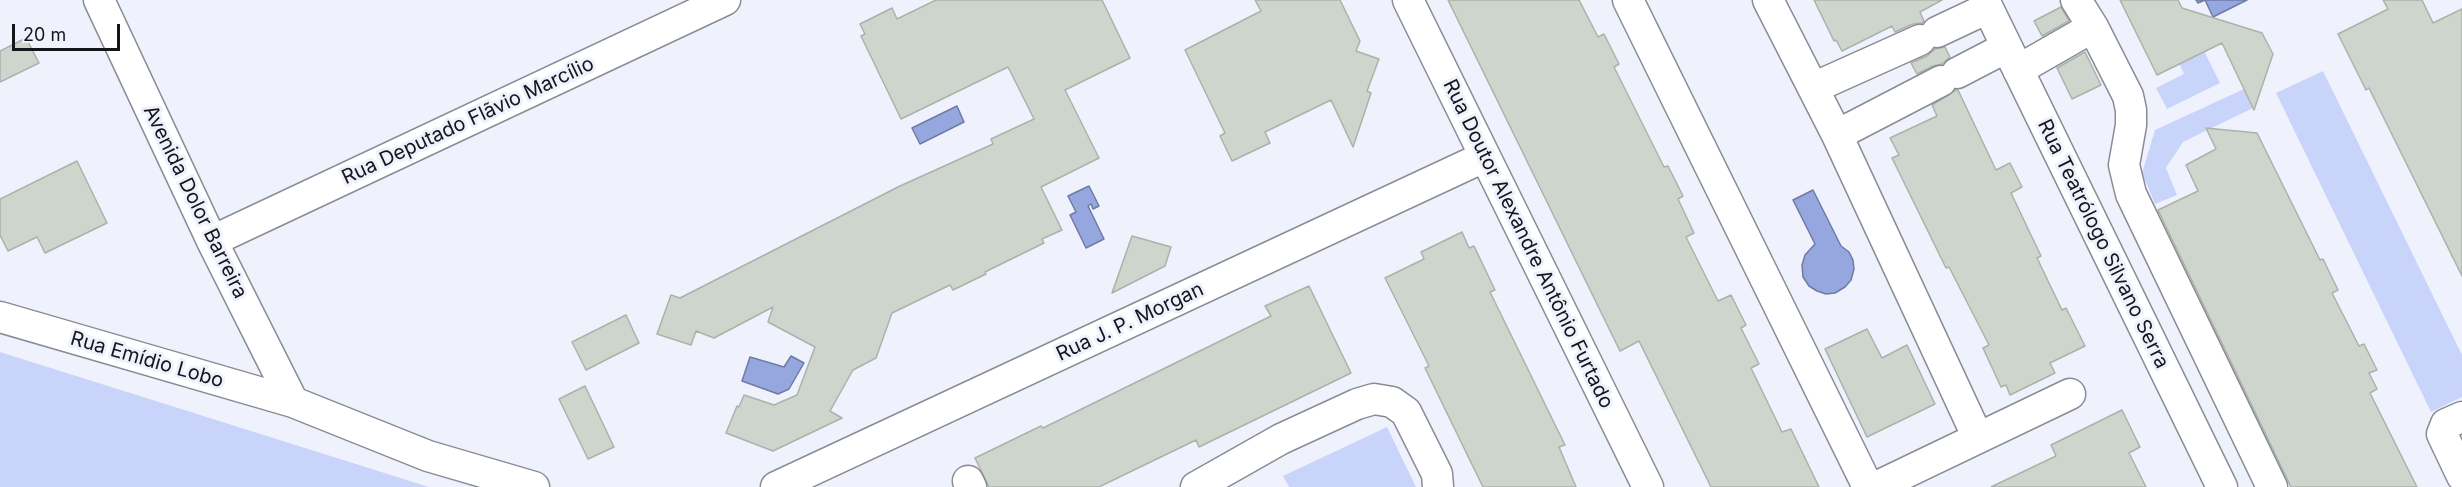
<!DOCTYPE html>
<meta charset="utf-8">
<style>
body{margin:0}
#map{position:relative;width:2462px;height:487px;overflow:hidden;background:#eff2fd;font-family:Inter,sans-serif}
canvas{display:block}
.scale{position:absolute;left:12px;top:24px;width:108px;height:27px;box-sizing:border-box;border:3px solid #15161a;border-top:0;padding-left:8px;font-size:18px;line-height:21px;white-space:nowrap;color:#15161a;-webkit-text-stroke:4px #eff2fd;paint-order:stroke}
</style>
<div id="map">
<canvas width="2462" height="487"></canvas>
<div class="scale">20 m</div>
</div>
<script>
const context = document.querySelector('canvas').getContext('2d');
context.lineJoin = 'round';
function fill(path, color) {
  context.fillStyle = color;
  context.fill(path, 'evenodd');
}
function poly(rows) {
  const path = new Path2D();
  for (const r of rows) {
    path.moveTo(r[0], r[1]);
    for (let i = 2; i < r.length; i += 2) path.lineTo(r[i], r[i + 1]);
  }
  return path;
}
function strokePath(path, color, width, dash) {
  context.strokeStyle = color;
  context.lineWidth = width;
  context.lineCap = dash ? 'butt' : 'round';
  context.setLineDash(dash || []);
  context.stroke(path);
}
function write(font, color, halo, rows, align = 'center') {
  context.font = font + ' Inter,sans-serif';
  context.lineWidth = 6;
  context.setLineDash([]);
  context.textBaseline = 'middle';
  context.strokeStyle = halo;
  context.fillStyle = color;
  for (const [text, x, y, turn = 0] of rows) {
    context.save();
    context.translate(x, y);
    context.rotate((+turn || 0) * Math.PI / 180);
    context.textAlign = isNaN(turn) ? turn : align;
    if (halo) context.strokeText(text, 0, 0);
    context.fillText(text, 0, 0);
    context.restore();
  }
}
fill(poly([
 [2201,45,2220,83,2167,109,2156,88,2184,74,2176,57],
 [2323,71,2462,355,2462,397,2431,412,2276,93],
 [2244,89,2255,107,2183,142,2166,168,2177,195,2155,204,2142,173,2155,130],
 [0,352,429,487,0,487],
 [1387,427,1416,487,1289,487,1283,476]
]), '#c9d4fa');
const water = poly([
 [2196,0,2247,0,2213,17,2205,0,2198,3,2196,0],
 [957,106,964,122,920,144,912,128,957,106],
 [1089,186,1099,206,1093,209,1091,204,1088,206,1104,239,1086,248,1070,215,1076,212,1068,196,1089,186],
 [1813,190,1841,246,1849,252,1853,260,1854,269,1851,280,1845,287,1835,293,1826,294,1817,291,1809,286,1803,277,1802,265,1805,255,1815,244,1793,200,1813,190],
 [791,356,804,363,789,389,778,394,742,381,750,357,784,367,791,356]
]);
fill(water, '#96a6df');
strokePath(water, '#6f7ba4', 1.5);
const building = poly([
 [936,0,1102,0,1130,58,1065,90,1099,158,1041,187,1062,230,1042,239,1044,243,985,272,986,274,953,290,950,285,892,313,876,358,853,370,830,411,842,418,773,451,726,433,737,406,739,407,744,395,774,405,797,395,815,347,768,322,773,307,714,338,696,331,691,345,657,334,671,295,680,298,900,186,993,144,991,139,1034,119,1008,67,901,119,861,36,865,34,860,24,892,8,897,19,936,0],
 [1255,0,1340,0,1360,41,1356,51,1379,59,1367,91,1371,93,1353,147,1331,100,1265,132,1270,143,1232,161,1220,136,1225,133,1185,50,1261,11,1255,0],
 [1448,0,1579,0,1598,37,1604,34,1619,64,1614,67,1664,167,1668,166,1683,196,1678,199,1694,233,1686,237,1718,301,1731,295,1746,325,1741,328,1759,364,1751,368,1782,432,1791,429,1819,487,1711,487,1639,341,1620,351,1448,0],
 [1814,0,1942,0,1920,12,1924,21,1922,23,1913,24,1895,32,1892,26,1842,51,1836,40,1834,41,1814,0],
 [2120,0,2178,0,2182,8,2262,33,2273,54,2254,110,2222,43,2157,75,2120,0],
 [2383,0,2422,0,2433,23,2462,9,2462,276,2369,88,2366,90,2338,34,2388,9,2383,0],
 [2061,7,2069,21,2042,36,2034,21,2061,7],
 [26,38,39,63,0,82,0,51,26,38],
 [1945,47,1950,57,1942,64,1933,66,1917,74,1911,63,1927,56,1935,49,1945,47],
 [2085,52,2101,85,2072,99,2057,68,2085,52],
 [1956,90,1958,90,1996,170,2010,163,2022,187,2011,193,2041,256,2037,258,2062,310,2066,308,2085,346,2050,363,2055,373,2010,395,2006,385,2001,387,1983,348,1989,345,1949,267,1946,268,1892,158,1899,155,1890,138,1937,116,1932,105,1956,90],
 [2206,128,2257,133,2320,260,2323,259,2338,290,2332,293,2359,346,2364,344,2377,370,2369,373,2377,389,2370,393,2417,487,2291,487,2158,210,2198,191,2186,165,2216,149,2206,128],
 [77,161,107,223,45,253,37,237,8,251,0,235,0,199,77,161],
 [1462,232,1469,248,1474,246,1495,290,1490,292,1565,445,1559,447,1576,487,1483,487,1425,368,1429,366,1385,278,1424,259,1421,252,1462,232],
 [1132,236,1171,247,1165,266,1112,293,1132,236],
 [1309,286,1351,373,1199,447,1196,440,1099,487,989,487,975,458,1041,426,1043,428,1271,316,1265,306,1309,286],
 [626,315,639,343,586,370,572,342,626,315],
 [1867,329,1882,358,1907,345,1935,404,1867,437,1825,349,1867,329],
 [585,386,614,447,588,459,559,399,585,386],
 [2122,410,2140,447,2129,453,2146,487,1991,487,2056,456,2051,445,2122,410]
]);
fill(building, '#ced5cc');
strokePath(building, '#abb2aa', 1.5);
const minor = poly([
 [99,0,212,241,293,402],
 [1408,0,1648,487],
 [1628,0,1868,487],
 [1768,0,1837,135,1978,438],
 [1984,0,2222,487],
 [2076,0,2093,27,2128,96,2131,110,2131,125,2124,165,2131,194,2272,487],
 [1937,32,1988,8],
 [2018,70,2093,27],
 [1957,73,2007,47],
 [1813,88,1920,40],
 [1837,135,1941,81],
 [212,241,725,0],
 [0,317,293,402,428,456,534,487],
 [2462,417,2446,424,2442,434,2462,476],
 [968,481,971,487],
 [776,487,1484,157],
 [1196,487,1281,439,1357,404,1374,399,1392,402,1406,412,1437,474,1438,487],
 [1876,487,2070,394]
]);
strokePath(minor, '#898c95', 33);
strokePath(minor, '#fff', 30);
write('20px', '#15161a', '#eff2fd', [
 ["Rua Deputado Flãvio Marcílio",468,121,-25],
 ["Avenida Dolor Barreira",195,202,64],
 ["Rua Doutor Alexandre Antônio Furtado",1528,244,64],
 ["Rua Teatrólogo Silvano Serra",2103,244,64],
 ["Rua J. P. Morgan",1130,322,-25],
 ["Rua Emídio Lobo",147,360,16]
]);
</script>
